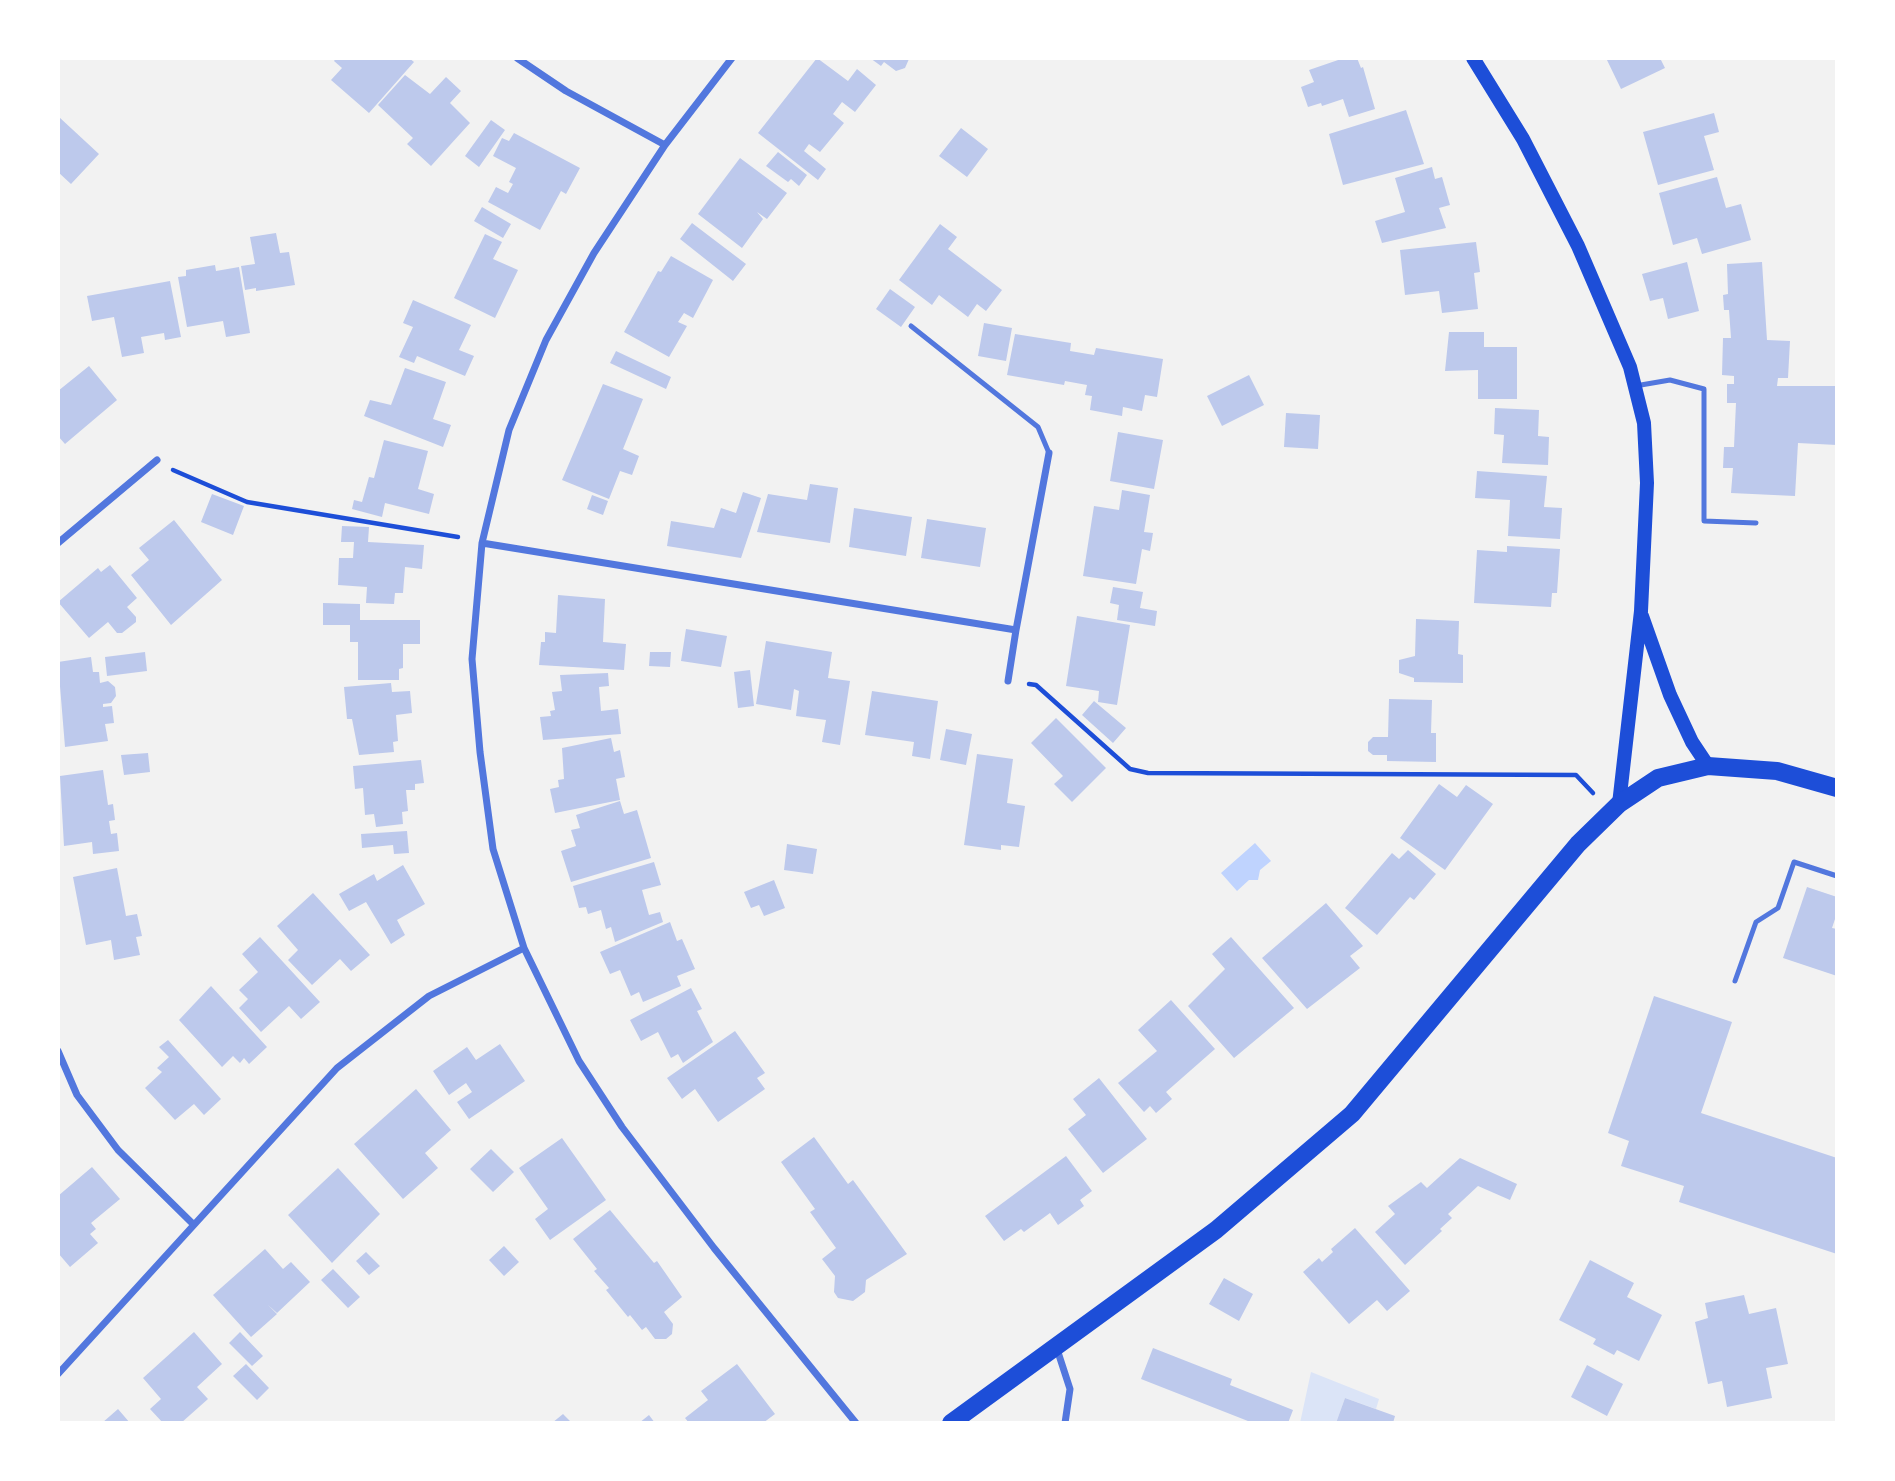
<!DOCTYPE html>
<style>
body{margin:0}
#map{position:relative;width:1895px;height:1481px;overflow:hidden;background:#f2f2f2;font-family:Overpass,sans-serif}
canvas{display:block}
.frame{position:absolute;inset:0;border:60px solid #fff;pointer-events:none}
</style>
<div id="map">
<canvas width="1895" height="1481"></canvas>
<div class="frame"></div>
</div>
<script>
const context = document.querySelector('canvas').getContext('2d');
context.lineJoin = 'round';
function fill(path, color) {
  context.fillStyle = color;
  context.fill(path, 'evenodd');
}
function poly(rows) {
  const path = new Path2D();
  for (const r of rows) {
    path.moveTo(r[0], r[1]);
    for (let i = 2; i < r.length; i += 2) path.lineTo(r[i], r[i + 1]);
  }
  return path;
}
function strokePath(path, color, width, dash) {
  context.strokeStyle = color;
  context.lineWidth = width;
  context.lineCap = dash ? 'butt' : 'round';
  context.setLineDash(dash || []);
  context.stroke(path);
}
fill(poly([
 [1311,1372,1379,1399,1376,1409,1345,1398,1336,1423,1300,1423]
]), '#dbe4f7');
fill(poly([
 [1255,843,1271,861,1260,870,1258,880,1249,880,1237,891,1221,873]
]), '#bfd3fe');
fill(poly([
 [336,58,409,58,414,62,369,113,331,80,342,68,334,61],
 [817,58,848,81,857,69,876,85,855,112,842,102,833,114,844,123,820,152,809,144,804,151,826,169,818,180,758,133],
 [870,58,909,58,909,59,905,68,896,71,884,62,881,66],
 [1344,58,1357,58,1361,68,1363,67,1375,109,1349,117,1343,99,1322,106,1321,103,1308,107,1301,87,1314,82,1309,70],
 [1606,58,1660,58,1665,68,1621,89],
 [405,75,430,94,446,77,461,91,450,103,470,123,431,166,407,144,413,138,378,105],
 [1406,110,1424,164,1343,185,1329,134],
 [1714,113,1719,132,1704,136,1714,170,1658,185,1643,132],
 [59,117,99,154,71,184,58,172],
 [491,120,505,130,479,167,465,156],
 [961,128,988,149,967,177,939,156],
 [514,133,580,168,566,194,561,191,540,230,488,202,496,187,508,193,513,184,509,182,516,168,493,156,502,138,509,141],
 [778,152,807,175,799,186,791,179,788,182,766,166],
 [740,158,787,193,767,219,757,212,763,219,742,248,698,214],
 [1432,167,1435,179,1442,177,1450,205,1439,208,1446,228,1382,243,1375,221,1405,212,1395,178],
 [1717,177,1726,208,1741,204,1751,240,1702,254,1697,238,1673,245,1659,193],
 [482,207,511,224,503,238,474,221],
 [692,223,746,264,733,281,680,239],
 [940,224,957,237,948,249,1002,290,986,311,977,304,968,317,939,295,932,305,899,280],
 [276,233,280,253,289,252,295,285,256,291,256,288,245,290,241,266,255,264,250,237],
 [485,234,502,242,493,259,518,270,495,318,454,298],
 [1476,242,1480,272,1474,273,1478,309,1442,313,1439,291,1405,295,1400,250],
 [671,256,713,280,693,318,684,313,678,322,687,326,669,357,624,332,658,271,661,272],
 [1687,262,1699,311,1668,319,1663,298,1650,301,1642,274],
 [1762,262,1767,340,1790,341,1788,378,1778,378,1777,386,1837,386,1837,445,1798,443,1795,496,1731,493,1733,468,1723,468,1724,447,1734,447,1736,403,1727,403,1727,384,1734,384,1734,376,1722,375,1723,338,1731,338,1729,310,1724,310,1723,295,1728,294,1727,264],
 [215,265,216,271,239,267,250,333,226,337,223,321,187,327,178,277,186,276,186,270],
 [170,281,181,337,165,340,164,333,141,337,144,353,122,357,114,317,92,321,87,296],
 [890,289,915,307,901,327,876,309],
 [413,300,471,325,459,350,474,356,465,376,417,356,414,363,399,357,413,327,403,323],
 [984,323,1012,328,1006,361,978,356],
 [1449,332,1484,332,1484,347,1517,347,1517,399,1478,399,1478,370,1445,371],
 [1015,334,1071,343,1070,351,1094,355,1096,348,1163,359,1157,397,1145,395,1142,411,1123,407,1122,416,1090,410,1092,396,1085,395,1087,385,1065,381,1064,385,1007,375],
 [616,351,671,377,666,389,610,363],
 [89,366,117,400,65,444,58,436,58,391],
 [405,368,446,382,433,419,451,425,443,447,364,416,370,400,391,405],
 [1249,375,1264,405,1222,426,1207,396],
 [603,384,643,399,623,449,639,456,632,475,620,471,609,499,562,480],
 [1495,408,1539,410,1538,436,1549,437,1548,465,1502,463,1504,435,1494,434],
 [1286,413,1320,415,1318,449,1284,447],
 [1118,432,1163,440,1154,489,1110,481],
 [384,440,428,451,418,489,434,494,429,514,385,503,382,517,352,509,354,500,362,502,369,477,374,478],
 [1477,471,1547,476,1544,507,1562,508,1560,539,1508,536,1510,500,1475,498],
 [810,484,838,488,830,543,757,532,768,494,807,500],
 [1122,490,1150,495,1144,532,1153,533,1150,551,1142,549,1136,584,1083,576,1094,506,1119,510],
 [743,492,761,498,741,558,667,546,671,521,714,528,721,508,736,513],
 [212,494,244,506,233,535,201,522],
 [592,495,608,501,603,515,587,509],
 [854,508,912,517,906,556,849,547],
 [927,519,986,528,980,567,921,558],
 [174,520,222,580,171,625,131,575,149,560,139,548],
 [342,526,369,527,368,542,424,545,422,569,405,567,403,593,395,593,394,604,366,603,367,587,338,585,339,558,353,558,354,542,341,542],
 [1507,546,1560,549,1557,593,1552,593,1551,607,1474,603,1477,550,1507,552],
 [110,565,137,598,127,607,136,617,136,622,122,633,117,633,108,622,89,638,58,602,98,568,101,572],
 [1113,587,1143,592,1140,608,1157,611,1155,626,1117,620,1119,605,1110,603],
 [558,595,605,599,603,642,626,644,624,670,539,665,541,642,545,642,545,632,556,633],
 [323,603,360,604,360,620,420,620,420,644,403,644,403,668,399,669,399,680,358,680,358,642,350,642,350,625,323,625],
 [1077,616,1130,625,1117,705,1098,702,1099,691,1066,686],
 [1416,619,1459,621,1458,654,1463,655,1463,683,1414,682,1414,678,1399,673,1399,660,1415,656],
 [686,629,727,636,721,667,681,661],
 [766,641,832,652,828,678,850,681,840,745,822,742,826,720,796,716,799,691,794,689,791,710,756,704],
 [145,652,147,671,107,676,105,657],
 [650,652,671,652,670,667,649,666],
 [91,657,93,672,99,672,100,683,108,681,115,687,116,696,111,703,103,704,103,707,112,706,114,723,105,724,108,741,65,747,58,662],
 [750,670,754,706,738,708,734,672],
 [608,673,609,686,599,687,601,711,618,709,621,734,543,740,540,717,551,716,550,711,555,710,552,692,562,691,560,675],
 [391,683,392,692,410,691,412,713,396,715,398,741,393,742,394,752,359,755,352,719,347,719,344,687],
 [872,691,938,701,930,759,912,756,914,742,865,735],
 [1389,699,1432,700,1431,733,1436,733,1436,762,1387,761,1387,755,1373,755,1368,751,1368,742,1373,737,1388,737],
 [1094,701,1126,728,1113,743,1082,715],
 [1056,718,1106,768,1072,802,1054,784,1063,776,1031,743],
 [946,729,972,734,966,765,940,760],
 [611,738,614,752,620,750,625,777,616,779,620,800,555,813,550,789,559,787,558,780,564,779,562,748],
 [148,753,150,772,124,775,121,755],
 [977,754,1013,759,1007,803,1025,806,1019,847,1001,845,1001,850,964,845],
 [421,760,424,783,415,784,415,790,406,790,408,811,402,812,403,824,376,827,374,814,365,815,363,788,355,789,353,766],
 [103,770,108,805,113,804,115,820,109,821,111,834,117,833,119,851,93,854,92,842,64,846,60,776],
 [1439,784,1457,797,1466,785,1493,804,1445,870,1400,838],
 [620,801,624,814,637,810,651,858,571,882,561,851,576,846,571,830,580,828,576,815],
 [407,831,409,853,394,854,393,845,362,848,361,834],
 [787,844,817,849,813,874,784,870],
 [1408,850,1436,874,1414,900,1410,897,1377,935,1345,908,1392,853,1399,859],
 [654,862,661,885,642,890,649,915,660,912,663,922,615,942,611,927,606,929,601,910,588,914,586,907,579,908,573,886],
 [403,865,425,904,397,920,405,935,391,944,366,902,349,911,339,894,374,874,377,881],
 [117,868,126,916,137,914,142,936,136,937,140,955,114,960,111,940,86,945,73,877],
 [774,880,785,908,764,916,759,905,751,908,744,892],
 [1807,887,1837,897,1837,913,1832,928,1837,929,1837,976,1783,958],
 [313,893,370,955,351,971,340,959,312,985,288,960,298,950,277,926],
 [1326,903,1363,946,1350,956,1360,968,1307,1009,1262,958],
 [670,922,677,941,682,939,695,969,677,976,681,986,643,1002,639,992,631,996,620,970,610,974,600,952],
 [260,937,320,1002,301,1019,289,1006,261,1032,239,1008,248,999,239,990,258,972,242,954],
 [1231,937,1294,1008,1234,1058,1188,1006,1225,969,1212,954],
 [211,986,267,1047,249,1064,244,1058,240,1063,233,1056,222,1067,179,1020],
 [691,988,702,1009,697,1011,713,1042,683,1063,678,1054,671,1058,658,1032,641,1041,630,1020],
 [1654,996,1732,1022,1701,1113,1837,1158,1837,1254,1679,1202,1684,1186,1621,1166,1629,1141,1608,1133],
 [1171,1000,1215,1049,1166,1092,1172,1099,1156,1113,1150,1106,1144,1112,1118,1083,1157,1051,1138,1030],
 [735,1031,765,1073,757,1078,765,1089,718,1122,695,1089,682,1099,667,1078],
 [168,1040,221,1099,204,1115,194,1104,175,1120,145,1088,162,1072,157,1068,169,1057,159,1047],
 [500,1044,525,1081,469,1119,457,1102,472,1092,466,1083,449,1095,433,1071,467,1047,476,1060],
 [1099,1078,1147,1139,1103,1173,1068,1129,1086,1115,1073,1099],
 [416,1089,451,1130,425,1153,438,1168,403,1199,354,1144],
 [814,1137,848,1184,853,1180,907,1254,866,1280,865,1292,853,1301,838,1298,834,1292,835,1276,822,1259,836,1248,810,1212,815,1209,781,1162],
 [562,1138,606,1200,550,1240,535,1219,548,1209,519,1168],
 [491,1149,514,1172,493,1192,470,1169],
 [1066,1156,1092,1191,1080,1200,1084,1206,1058,1225,1050,1213,1024,1232,1021,1229,1004,1241,985,1216],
 [1460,1158,1517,1184,1510,1200,1478,1186,1448,1214,1452,1218,1440,1229,1442,1231,1405,1265,1375,1232,1395,1214,1388,1206,1421,1182,1427,1188],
 [92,1167,120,1199,91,1223,96,1229,90,1234,98,1243,70,1267,58,1253,58,1196],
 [338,1168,380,1214,332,1263,288,1215],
 [610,1210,654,1263,657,1261,682,1297,664,1312,673,1324,672,1334,666,1339,655,1339,646,1327,642,1330,630,1315,628,1317,606,1290,609,1288,594,1271,597,1269,573,1239],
 [1355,1228,1410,1291,1387,1311,1377,1300,1349,1324,1303,1272,1319,1258,1322,1262,1333,1252,1331,1249],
 [504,1246,519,1262,504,1276,489,1260],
 [265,1249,283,1269,291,1262,310,1282,277,1313,268,1305,277,1314,251,1337,213,1295],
 [366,1252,380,1266,369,1275,356,1261],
 [1590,1260,1634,1283,1627,1297,1662,1315,1639,1361,1617,1350,1614,1355,1593,1344,1596,1339,1559,1320],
 [333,1269,360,1297,348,1308,321,1280],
 [1224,1278,1253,1294,1239,1321,1209,1304],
 [1744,1295,1749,1314,1776,1308,1788,1364,1766,1368,1772,1398,1727,1407,1722,1381,1708,1384,1695,1322,1708,1318,1705,1303],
 [194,1332,222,1364,197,1387,208,1399,181,1423,163,1423,150,1409,161,1399,143,1378],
 [240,1332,263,1356,252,1366,229,1343],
 [1153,1348,1232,1379,1230,1385,1293,1410,1288,1423,1253,1423,1141,1379],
 [246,1364,269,1388,257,1400,233,1376],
 [737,1364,775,1414,763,1423,689,1423,685,1418,708,1400,701,1391],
 [1587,1365,1623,1384,1607,1416,1571,1397],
 [1345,1398,1395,1416,1393,1423,1336,1423],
 [118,1409,130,1423,102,1423],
 [563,1414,572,1423,552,1423],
 [649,1415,655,1423,639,1423]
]), '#bdc9ec');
strokePath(poly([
 [173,470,247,502,458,537],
 [1029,684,1036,685,1130,769,1148,773,1576,775,1593,793]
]), '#1d4ed8', 4.5);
strokePath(poly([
 [911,326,1038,427,1049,453],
 [1635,386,1670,380,1704,389,1704,521,1756,523],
 [1735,981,1756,922,1778,908,1794,862,1837,876]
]), '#5277de', 5);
strokePath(poly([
 [517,58,566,91,665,145],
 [732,58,665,145,594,253,546,340,509,430,482,543,472,659,480,752,493,849,524,948,579,1061,622,1127,714,1248,856,1423],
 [58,543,157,460],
 [482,543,1016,630,1049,453],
 [1008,681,1016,630],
 [58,1051,77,1095,118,1150,193,1224],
 [1057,1349,1070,1389,1065,1423],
 [58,1374,337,1068,429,996,524,948]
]), '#5277de', 7);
strokePath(poly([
 [1473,58,1523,139,1578,246,1630,367,1644,423,1647,483,1641,611,1619,804],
 [1642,616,1670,695,1692,742,1708,766]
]), '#1d4ed8', 14);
strokePath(poly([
 [951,1423,1216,1230,1352,1114,1578,844,1619,804,1658,778,1708,766,1777,771,1837,788]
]), '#1d4ed8', 18);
</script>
